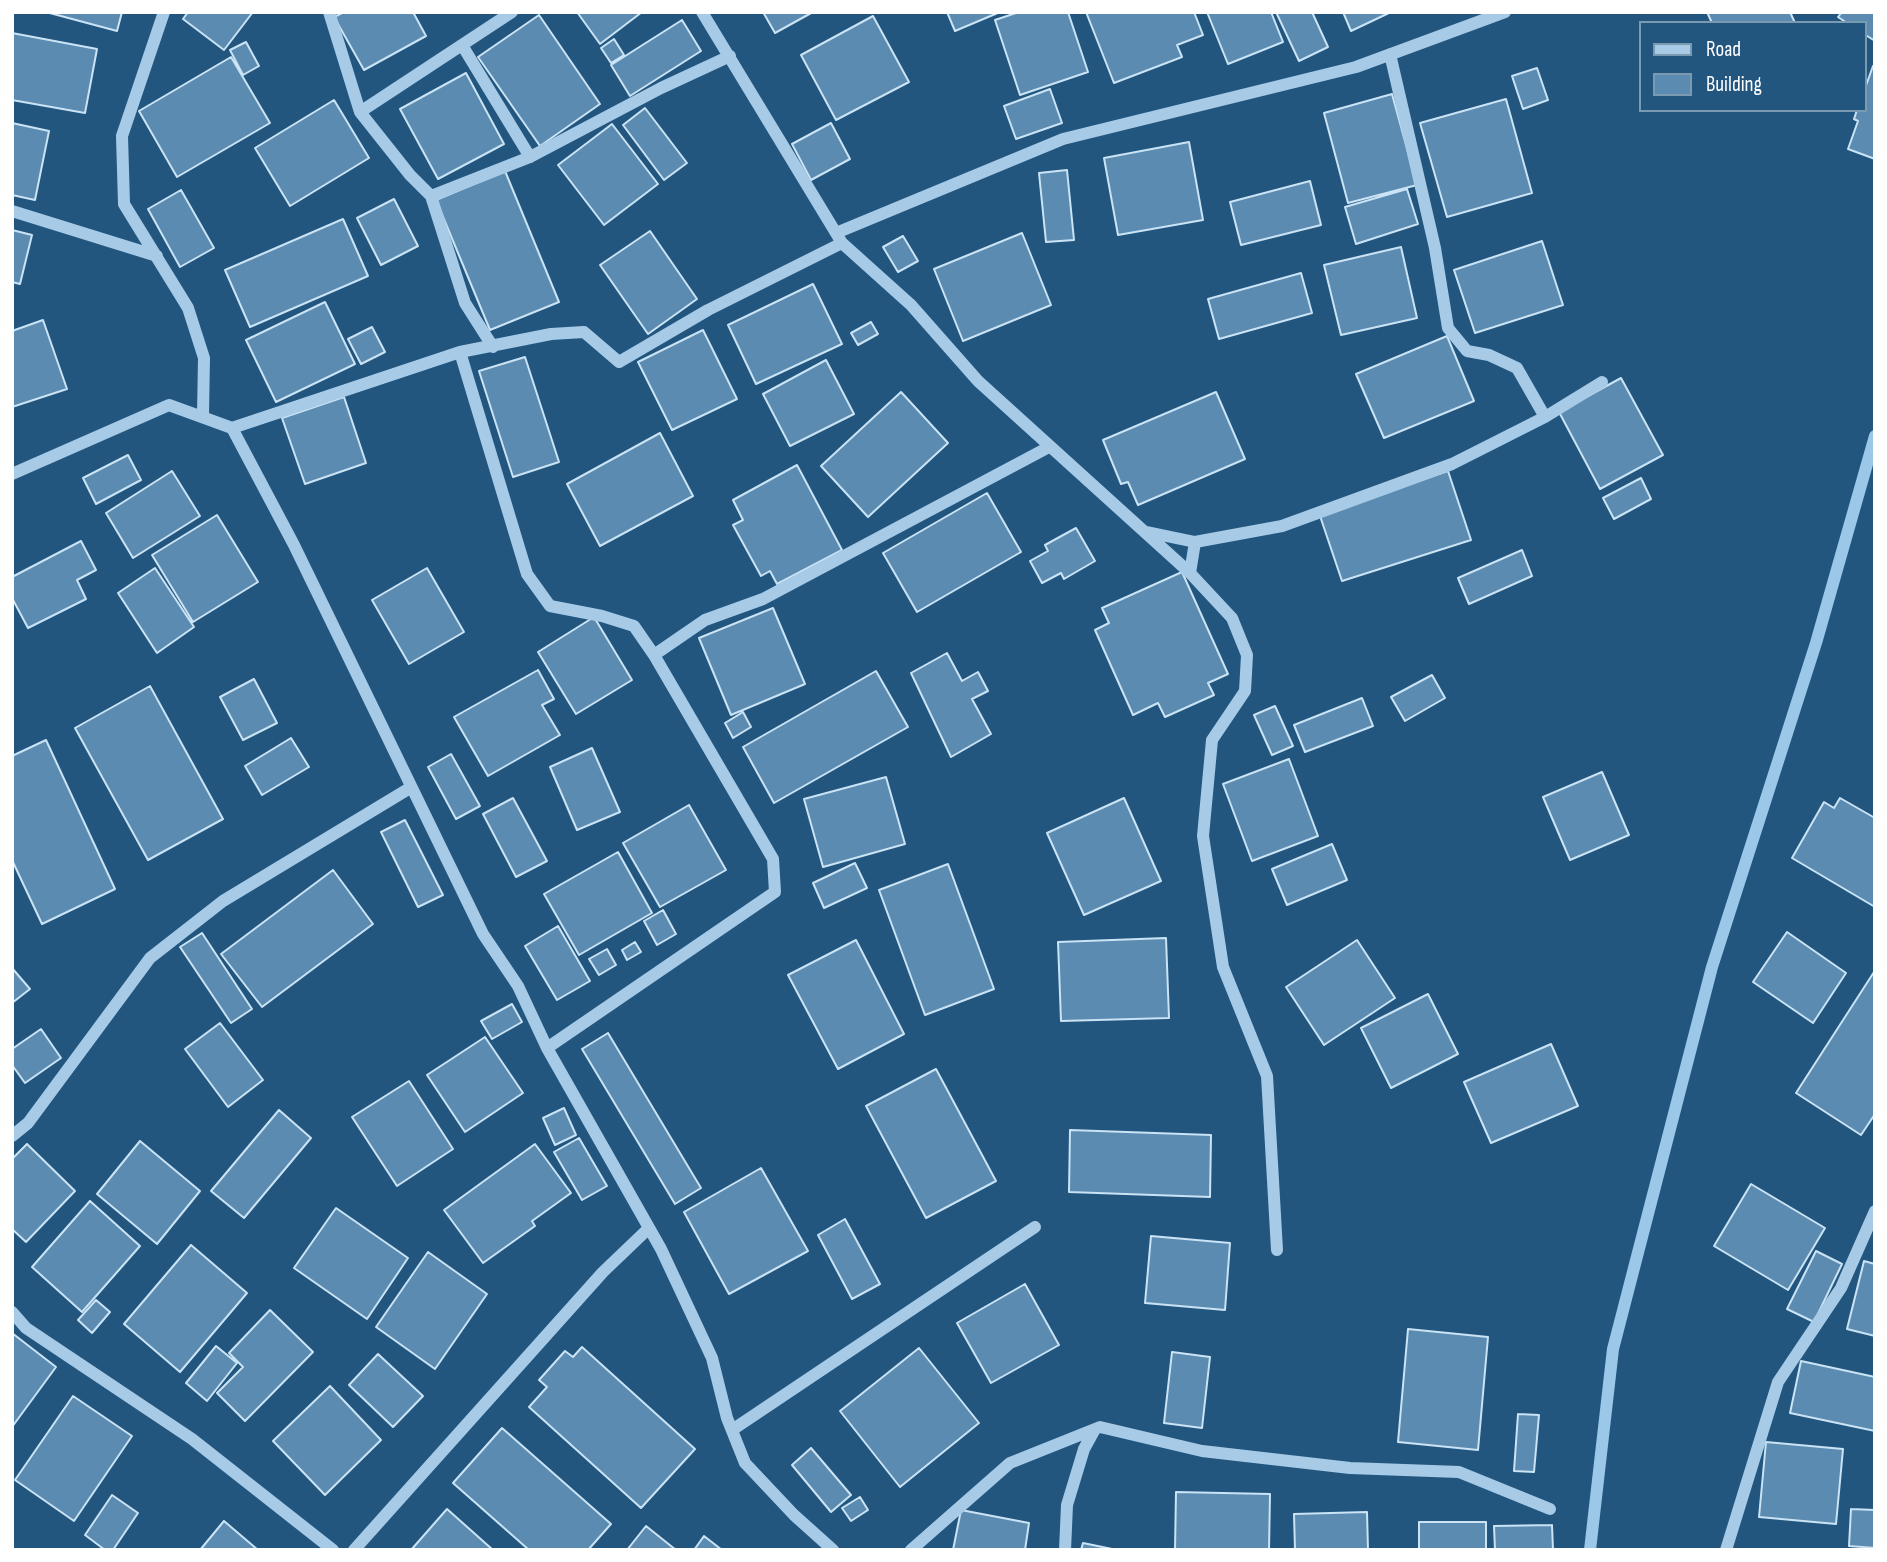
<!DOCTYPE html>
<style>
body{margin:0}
#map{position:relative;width:1887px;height:1562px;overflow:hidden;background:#22567f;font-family:"Sofia Sans Condensed",sans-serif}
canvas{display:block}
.frame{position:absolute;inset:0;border:14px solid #fff;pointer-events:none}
.legend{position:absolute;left:1639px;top:21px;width:228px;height:91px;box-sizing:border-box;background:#22567f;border:2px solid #7a9ab2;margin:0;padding:9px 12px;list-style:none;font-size:21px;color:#fff}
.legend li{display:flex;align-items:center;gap:14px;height:35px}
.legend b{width:35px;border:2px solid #7a9ab2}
</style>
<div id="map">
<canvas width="1887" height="1562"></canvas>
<div class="frame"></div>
<ul class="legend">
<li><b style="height:9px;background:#a7cbe7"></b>Road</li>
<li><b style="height:19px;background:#5b8bb0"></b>Building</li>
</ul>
</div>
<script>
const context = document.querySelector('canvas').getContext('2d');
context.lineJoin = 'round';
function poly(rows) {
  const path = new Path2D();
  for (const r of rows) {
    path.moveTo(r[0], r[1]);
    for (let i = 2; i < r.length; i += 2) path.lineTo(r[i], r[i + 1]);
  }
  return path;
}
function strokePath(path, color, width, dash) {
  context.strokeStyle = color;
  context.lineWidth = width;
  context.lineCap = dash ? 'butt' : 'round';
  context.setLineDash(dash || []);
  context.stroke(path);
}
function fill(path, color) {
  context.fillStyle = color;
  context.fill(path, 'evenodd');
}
strokePath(poly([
 [1590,1550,1613,1349,1712,967,1816,643,1875,436]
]), '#9bc8e8', 12);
const building = poly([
 [46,12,122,12,117,31,46,12],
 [188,12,253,12,224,50,183,19,188,12],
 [344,12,413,12,426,36,364,70,334,17,344,12],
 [577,12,642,12,600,44,577,12],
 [763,12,813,12,775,33,763,12],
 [947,12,1000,12,955,31,947,12],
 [1019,12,1068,12,1088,72,1020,95,995,20,1019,12],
 [1086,12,1194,12,1203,35,1177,45,1182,57,1114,83,1086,12],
 [1207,12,1271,12,1283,42,1228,64,1207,12],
 [1276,12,1312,12,1328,47,1299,61,1276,12],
 [1343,12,1391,12,1351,31,1343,12],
 [1707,12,1790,12,1795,23,1712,23,1707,12],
 [1842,12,1875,12,1875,41,1864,34,1864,23,1847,23,1838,17,1842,12],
 [539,15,600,104,540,146,478,57,539,15],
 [873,16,909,82,836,120,801,55,873,16],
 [682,20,701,51,630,96,611,65,682,20],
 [12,33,97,49,85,113,12,100,12,33],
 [614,39,624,55,611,63,601,48,614,39],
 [246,42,259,66,243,75,230,50,246,42],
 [231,57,270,123,177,177,139,111,231,57],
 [1873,66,1875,66,1875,159,1848,149,1858,121,1854,119,1857,110,1864,110,1864,91,1873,66],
 [1537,68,1548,100,1523,109,1512,76,1537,68],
 [466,73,504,144,438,179,400,109,466,73],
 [1050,89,1062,123,1016,139,1004,106,1050,89],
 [1392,94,1417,185,1348,203,1324,113,1392,94],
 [1506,99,1532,193,1447,217,1420,123,1506,99],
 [334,100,369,158,290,206,255,148,334,100],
 [645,108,687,163,664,180,623,125,645,108],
 [12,123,49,131,35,200,12,195,12,123],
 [831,123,850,159,811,180,792,144,831,123],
 [612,124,658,184,604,225,558,165,612,124],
 [1189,142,1203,220,1118,235,1104,158,1189,142],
 [1067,170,1074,240,1046,242,1039,173,1067,170],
 [505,171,559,302,490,330,436,200,505,171],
 [1310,181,1321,225,1241,245,1230,202,1310,181],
 [1407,189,1418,224,1356,244,1345,207,1407,189],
 [181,190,214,248,180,267,148,209,181,190],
 [394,199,418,246,381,265,357,218,394,199],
 [343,219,368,276,250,327,225,270,343,219],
 [12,230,32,235,20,284,12,282,12,230],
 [650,231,697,299,648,334,600,265,650,231],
 [1022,233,1051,305,963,341,934,269,1022,233],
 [903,236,918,261,898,272,883,247,903,236],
 [1542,241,1563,305,1475,333,1454,270,1542,241],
 [1401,247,1417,318,1341,335,1324,265,1401,247],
 [1301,273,1312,313,1219,339,1208,299,1301,273],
 [813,284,842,344,756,384,728,325,813,284],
 [325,302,355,364,276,402,246,340,325,302],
 [43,320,67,389,12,407,12,331,43,320],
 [871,322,878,334,858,345,851,333,871,322],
 [372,327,385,352,361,364,348,339,372,327],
 [703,330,737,399,672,430,638,362,703,330],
 [1447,336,1474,401,1384,438,1356,374,1447,336],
 [525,357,559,462,513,477,479,371,525,357],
 [826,360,854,414,790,446,763,394,826,360],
 [1621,378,1663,455,1600,489,1559,412,1621,378],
 [901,392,948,443,868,517,821,466,901,392],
 [1216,392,1245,459,1138,505,1128,482,1121,484,1103,440,1216,392],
 [344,397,366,463,305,484,282,418,344,397],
 [660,433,693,496,600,546,567,484,660,433],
 [128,455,141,480,96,504,83,478,128,455],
 [797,465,842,550,777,584,770,571,761,576,733,525,743,520,733,500,797,465],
 [172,471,200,516,133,558,106,513,172,471],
 [1448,471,1471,540,1342,581,1319,513,1448,471],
 [1641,478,1651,499,1614,519,1603,498,1641,478],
 [987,493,1021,552,917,612,883,553,987,493],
 [217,515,258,582,193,622,152,555,217,515],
 [1076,528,1095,561,1064,579,1061,573,1042,583,1030,561,1048,551,1045,545,1076,528],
 [81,541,96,570,77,580,86,599,28,628,12,598,12,577,81,541],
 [1522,550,1532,576,1469,604,1458,578,1522,550],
 [155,568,194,627,157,653,118,593,155,568],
 [427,568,464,632,409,664,372,600,427,568],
 [1182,572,1228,674,1208,683,1214,695,1165,717,1158,703,1133,715,1095,630,1109,623,1102,608,1182,572],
 [773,608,805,684,731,715,699,638,773,608],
 [594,617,632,680,576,714,538,652,594,617],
 [947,653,962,681,978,672,988,691,972,699,991,734,951,757,911,673,947,653],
 [538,670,554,699,542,705,560,735,488,776,454,717,538,670],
 [876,671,908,727,774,803,743,747,876,671],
 [1432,675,1445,698,1405,721,1391,697,1432,675],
 [254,679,277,723,243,740,220,697,254,679],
 [150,686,223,819,148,860,75,728,150,686],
 [1362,698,1373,726,1305,752,1294,725,1362,698],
 [1275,706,1293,746,1272,755,1254,715,1275,706],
 [743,712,751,727,733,738,725,723,743,712],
 [291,738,309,767,262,795,245,766,291,738],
 [46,740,115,889,42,924,12,860,12,756,46,740],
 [592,748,620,812,577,830,550,767,592,748],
 [451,754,480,806,456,819,428,767,451,754],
 [1289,759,1318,836,1252,861,1223,784,1289,759],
 [1602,772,1629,835,1570,860,1543,797,1602,772],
 [886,777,905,844,823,867,804,799,886,777],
 [513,798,547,861,516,877,483,814,513,798],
 [1124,798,1161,881,1084,915,1047,833,1124,798],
 [1840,798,1875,818,1875,907,1792,858,1824,802,1834,808,1840,798],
 [689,805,726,870,660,907,623,843,689,805],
 [405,820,443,895,418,907,381,832,405,820],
 [1332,844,1347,880,1287,905,1272,869,1332,844],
 [618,852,652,913,579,955,544,894,618,852],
 [855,863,867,888,824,908,813,883,855,863],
 [948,864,994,989,925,1015,879,890,948,864],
 [333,870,373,924,262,1007,221,954,333,870],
 [663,910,676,934,657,945,644,921,663,910],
 [558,926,590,981,557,1000,525,946,558,926],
 [1787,932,1846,973,1813,1023,1753,982,1787,932],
 [202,933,252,1009,231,1023,180,947,202,933],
 [1166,938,1169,1018,1061,1021,1058,942,1166,938],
 [856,940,904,1034,838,1069,788,975,856,940],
 [1357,940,1395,998,1324,1045,1286,987,1357,940],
 [635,942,641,952,627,960,622,950,635,942],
 [607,949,616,965,599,975,589,959,607,949],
 [12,968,30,989,12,1003,12,968],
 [1874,972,1875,1114,1861,1135,1796,1093,1874,972],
 [1428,994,1458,1054,1391,1088,1361,1028,1428,994],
 [512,1004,522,1022,492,1039,481,1021,512,1004],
 [220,1023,263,1080,228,1107,185,1049,220,1023],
 [41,1029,61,1058,25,1083,12,1065,12,1049,41,1029],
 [608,1033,701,1188,675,1204,582,1049,608,1033],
 [485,1037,523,1093,465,1132,427,1075,485,1037],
 [1551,1044,1578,1106,1491,1143,1464,1082,1551,1044],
 [936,1069,996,1181,926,1218,866,1106,936,1069],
 [409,1081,453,1149,397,1186,352,1117,409,1081],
 [564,1108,576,1135,555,1145,543,1118,564,1108],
 [279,1110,311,1138,244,1218,211,1191,279,1110],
 [1070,1130,1211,1135,1210,1197,1069,1192,1070,1130],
 [579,1138,607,1186,582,1200,554,1152,579,1138],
 [140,1141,200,1191,157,1244,97,1194,140,1141],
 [27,1144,75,1191,26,1242,12,1229,12,1159,27,1144],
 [535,1144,571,1193,532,1221,535,1226,483,1263,444,1210,535,1144],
 [761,1168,808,1251,729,1294,684,1212,761,1168],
 [1751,1184,1825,1228,1788,1290,1714,1246,1751,1184],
 [90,1201,140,1246,82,1312,32,1267,90,1201],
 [336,1208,408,1258,367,1319,294,1268,336,1208],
 [845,1219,880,1284,852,1299,818,1235,845,1219],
 [1151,1236,1230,1243,1225,1310,1145,1303,1151,1236],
 [191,1245,247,1293,180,1372,124,1324,191,1245],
 [1816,1251,1842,1264,1814,1322,1787,1309,1816,1251],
 [428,1252,487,1294,435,1369,376,1327,428,1252],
 [1864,1261,1875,1264,1875,1336,1847,1329,1864,1261],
 [1025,1284,1059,1345,991,1383,957,1323,1025,1284],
 [96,1300,110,1312,92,1333,78,1320,96,1300],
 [270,1310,313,1352,245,1421,217,1393,243,1367,229,1353,270,1310],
 [1408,1329,1488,1337,1478,1450,1398,1442,1408,1329],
 [12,1333,56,1367,12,1427,12,1333],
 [216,1346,237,1363,207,1401,186,1383,216,1346],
 [582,1347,695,1449,641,1508,529,1407,547,1387,539,1380,565,1351,573,1357,582,1347],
 [919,1348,979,1423,900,1487,840,1411,919,1348],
 [1172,1352,1210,1357,1202,1428,1164,1423,1172,1352],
 [378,1354,423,1396,393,1427,349,1385,378,1354],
 [1801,1361,1875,1377,1875,1431,1790,1413,1801,1361],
 [330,1386,381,1440,325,1495,273,1441,330,1386],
 [73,1396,132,1436,74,1521,15,1480,73,1396],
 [1518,1414,1539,1415,1534,1472,1514,1471,1518,1414],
 [502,1428,611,1524,588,1550,529,1550,453,1483,502,1428],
 [1766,1442,1843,1449,1836,1524,1759,1517,1766,1442],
 [811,1448,851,1495,831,1512,792,1465,811,1448],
 [1176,1492,1270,1494,1269,1550,1175,1550,1176,1492],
 [112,1495,138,1513,113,1550,105,1550,85,1535,112,1495],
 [860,1497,868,1510,851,1521,842,1508,860,1497],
 [447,1509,493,1550,411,1550,447,1509],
 [1851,1509,1875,1510,1875,1548,1849,1546,1851,1509],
 [961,1510,1029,1523,1025,1550,953,1550,961,1510],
 [1367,1512,1368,1550,1295,1550,1294,1514,1367,1512],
 [224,1521,258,1550,200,1550,224,1521],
 [1419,1522,1486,1522,1486,1550,1419,1550,1419,1522],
 [1552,1525,1553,1550,1495,1550,1494,1526,1552,1525],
 [646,1526,676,1550,627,1550,646,1526],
 [704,1536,722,1550,694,1550,704,1536],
 [1083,1543,1117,1550,1081,1550,1083,1543]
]);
fill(building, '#5b8bb0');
strokePath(building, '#cae3f5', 2);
strokePath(poly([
 [164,12,122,136,124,204,188,308,204,358,203,415],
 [329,12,360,112,410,175,431,196,465,303,493,347],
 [702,12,842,243,911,305,978,381,1190,573,1232,618,1247,655,1245,691,1212,740,1203,836,1223,967,1267,1076,1277,1250],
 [462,45,530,157],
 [1390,54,1435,248,1448,328,1467,351,1489,355,1517,368,1545,417],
 [360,112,512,12],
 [431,196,530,157,661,88,730,56],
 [12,211,157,256],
 [836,233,1063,139,1356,67,1505,12],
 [460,352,527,574,550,606,602,616,634,626,654,655,773,859,775,892,547,1048],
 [232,428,460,352,551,334,584,332,619,362,708,310,842,243],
 [12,474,169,405,232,428,294,545,483,934,518,986,547,1048,661,1249,712,1358,727,1418,745,1463,794,1515,833,1550],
 [1147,532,1195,542,1282,526,1452,464,1545,417,1602,382],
 [1190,573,1195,542],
 [654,655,705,620,763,599,1049,447],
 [12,1136,28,1123,150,958,223,901,410,788],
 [12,1312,26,1328,192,1439,333,1550],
 [732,1430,1035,1227],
 [354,1550,603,1272,649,1228],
 [911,1550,1010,1463,1100,1427,1202,1451,1350,1468,1459,1472,1550,1509],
 [1065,1550,1067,1505,1084,1449,1095,1429],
 [1726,1550,1778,1382,1841,1288,1875,1211]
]), '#a7cbe7', 12);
</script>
